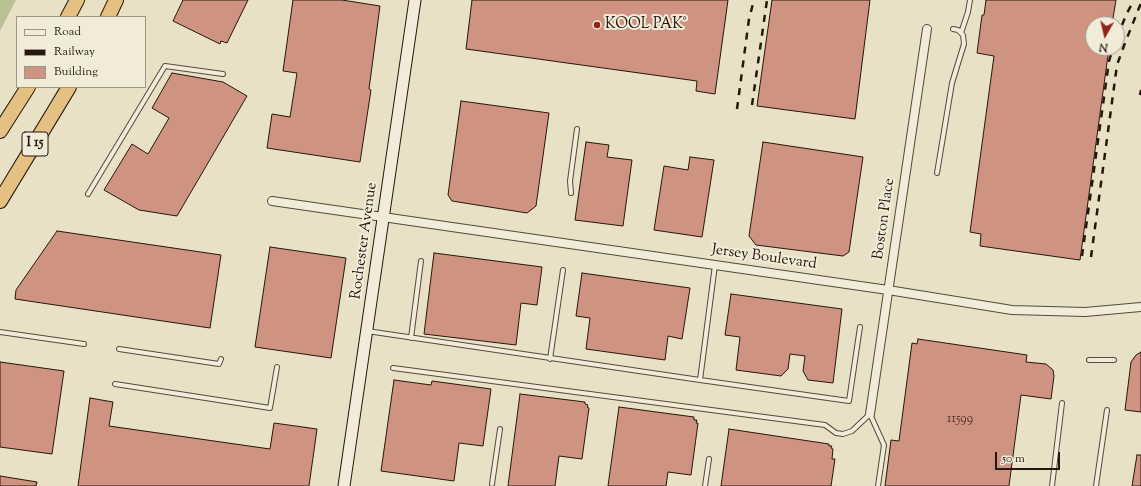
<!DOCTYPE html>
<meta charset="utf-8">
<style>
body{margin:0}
#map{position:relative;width:1141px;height:486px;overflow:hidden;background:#e9e1c5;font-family:"Sorts Mill Goudy",serif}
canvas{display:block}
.legend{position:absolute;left:16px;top:16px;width:130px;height:72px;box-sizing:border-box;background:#f1ecd9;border:1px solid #a09687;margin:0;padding:5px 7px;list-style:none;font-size:12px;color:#26160c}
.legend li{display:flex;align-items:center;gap:8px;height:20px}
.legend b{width:20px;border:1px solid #a09687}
.north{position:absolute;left:1085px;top:16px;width:40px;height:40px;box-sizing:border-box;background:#f1ecd9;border:1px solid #a09687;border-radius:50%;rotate:188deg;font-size:11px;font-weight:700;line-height:16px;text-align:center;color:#26160c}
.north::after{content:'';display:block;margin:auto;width:14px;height:18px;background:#8f2418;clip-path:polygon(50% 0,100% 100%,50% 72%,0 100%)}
.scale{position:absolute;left:995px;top:452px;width:65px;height:18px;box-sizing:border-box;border:2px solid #26160c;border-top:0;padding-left:5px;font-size:12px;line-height:14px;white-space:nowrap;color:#26160c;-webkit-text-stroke:3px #f1ecd9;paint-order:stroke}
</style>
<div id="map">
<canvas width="1141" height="486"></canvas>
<ul class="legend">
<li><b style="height:5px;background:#f1ecd9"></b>Road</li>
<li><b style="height:5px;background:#26160c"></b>Railway</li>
<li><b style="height:11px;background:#cf9382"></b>Building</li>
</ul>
<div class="north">N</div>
<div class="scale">50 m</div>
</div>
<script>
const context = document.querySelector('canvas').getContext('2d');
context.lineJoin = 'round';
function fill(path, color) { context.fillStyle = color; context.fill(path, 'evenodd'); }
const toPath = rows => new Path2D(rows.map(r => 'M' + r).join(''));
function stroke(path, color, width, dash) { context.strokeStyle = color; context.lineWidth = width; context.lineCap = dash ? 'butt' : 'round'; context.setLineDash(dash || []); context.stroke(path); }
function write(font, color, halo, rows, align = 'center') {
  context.font = font + ' "Sorts Mill Goudy",serif'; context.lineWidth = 4; context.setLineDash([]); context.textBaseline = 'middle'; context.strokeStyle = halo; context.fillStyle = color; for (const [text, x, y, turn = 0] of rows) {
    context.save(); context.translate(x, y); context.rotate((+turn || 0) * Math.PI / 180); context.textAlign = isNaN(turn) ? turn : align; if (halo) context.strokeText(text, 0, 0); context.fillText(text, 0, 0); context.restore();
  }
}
fill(toPath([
 [0,0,16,0,0,31]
]), '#b8c293');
const building = toPath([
 [183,0,248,0,227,43,221,41,220,44,173,21,183,0],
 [293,0,342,0,380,6,369,89,371,90,360,162,267,148,272,114,290,117,297,73,283,71,293,0],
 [472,0,728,0,715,94,696,91,697,81,466,49,472,0],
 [772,0,870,0,855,119,757,106,772,0],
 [986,0,1116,0,1112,24,1093,24,1093,48,1109,48,1080,260,980,246,981,234,970,232,994,56,977,53,982,15,984,15,986,0],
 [172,73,223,82,247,96,177,216,139,210,104,190,132,144,148,154,169,118,152,108,172,73],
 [461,101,549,113,536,206,527,213,452,201,448,195,461,101],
 [586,142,609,145,607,157,632,160,623,226,575,220,586,142],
 [763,142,863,157,849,252,843,256,756,245,749,236,763,142],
 [690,157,714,160,702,237,654,230,664,166,688,170,690,157],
 [57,231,221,255,210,328,15,299,16,290,57,231],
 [270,247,346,258,331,358,255,347,270,247],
 [434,253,542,267,537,305,521,303,516,345,424,334,434,253],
 [582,273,690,288,682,339,668,336,665,360,586,349,590,318,576,316,582,273],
 [731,294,842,309,833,383,808,380,803,371,805,356,790,354,788,369,781,376,736,370,740,337,725,335,731,294],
 [918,339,1027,355,1026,362,1046,364,1053,370,1054,376,1051,399,1021,395,1009,486,885,486,891,440,899,441,912,343,917,344,918,339],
 [1141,352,1141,412,1125,410,1131,362,1136,355,1141,352],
 [0,362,64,371,52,454,0,447,0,362],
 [394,380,431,385,432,381,491,389,483,446,459,443,454,481,381,471,394,380],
 [520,394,585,402,585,404,588,405,587,407,589,408,582,459,559,456,555,486,508,486,520,394],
 [90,398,113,402,109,426,270,449,274,423,317,429,309,486,78,486,90,398],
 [619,407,694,417,694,420,697,420,696,423,698,423,691,475,668,472,666,486,608,486,619,407],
 [729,429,829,444,829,446,832,446,831,448,833,449,832,459,835,459,831,486,721,486,729,429],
 [1137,455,1141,455,1141,486,1132,486,1137,455],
 [0,476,37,482,36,486,0,486,0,476]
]);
fill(building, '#cf9382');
stroke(building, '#26160c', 1);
const lane = toPath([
 [961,33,968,12,970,0],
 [937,173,952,83,964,44,963,35,958,30,953,29],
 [571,193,570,181,577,129],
 [88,194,165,66,223,74],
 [367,331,700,380,849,401,860,327],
 [0,332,84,344],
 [411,338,421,261],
 [119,349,219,364,221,359],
 [550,359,563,270],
 [1089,360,1114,360],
 [393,368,825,425,836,433,843,434,852,431,870,414,884,445,878,486],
 [700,380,715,265],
 [115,384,270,408,277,367],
 [492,484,500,429],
 [705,486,709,459],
 [1052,486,1062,403],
 [1096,486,1107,410]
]);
const street = toPath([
 [272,201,888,290,1012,310,1085,312,1141,307],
 [870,414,927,29]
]);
const secondary = toPath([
 [344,486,415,0]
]);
const highway = toPath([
 [68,17,77,0],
 [108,17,116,0],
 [0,131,28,87],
 [0,201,69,87]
]);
stroke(lane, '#57493a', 6);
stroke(street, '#57493a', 10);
stroke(secondary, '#26160c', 13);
stroke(highway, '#26160c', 16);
stroke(lane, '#f1ecd9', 4);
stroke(street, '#f1ecd9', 8);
stroke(secondary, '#f1ecd9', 11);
stroke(highway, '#e4c082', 14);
stroke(toPath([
 [1117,38,1126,15,1134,0],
 [1140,95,1141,90],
 [752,105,767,0],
 [737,109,749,19,754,0],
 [1082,256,1109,61,1113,48],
 [1091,257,1117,65,1125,43,1141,3]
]), '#26160c', 2.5, [7, 7]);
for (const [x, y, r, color] of [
 [597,25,4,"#8f2418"]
]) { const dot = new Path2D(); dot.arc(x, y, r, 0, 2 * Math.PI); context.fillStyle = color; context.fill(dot); stroke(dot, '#f1ecd9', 1.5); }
write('13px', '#50352a', null, [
 ["11599",960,420]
]);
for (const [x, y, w] of [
 [35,144,26]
]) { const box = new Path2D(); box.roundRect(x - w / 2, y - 12, w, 24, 3); context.fillStyle = '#f1ecd9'; context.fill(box); stroke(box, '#26160c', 1); }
write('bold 14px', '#26160c', null, [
 ["I 15",35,144]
]);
write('15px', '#26160c', '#f1ecd9', [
 ["KOOL PAK°",605,25]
], 'left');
write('15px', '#26160c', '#f1ecd9', [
 ["Boston Place",885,219,-82],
 ["Rochester Avenue",365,241,-82],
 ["Jersey Boulevard",764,258,8]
]);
</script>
